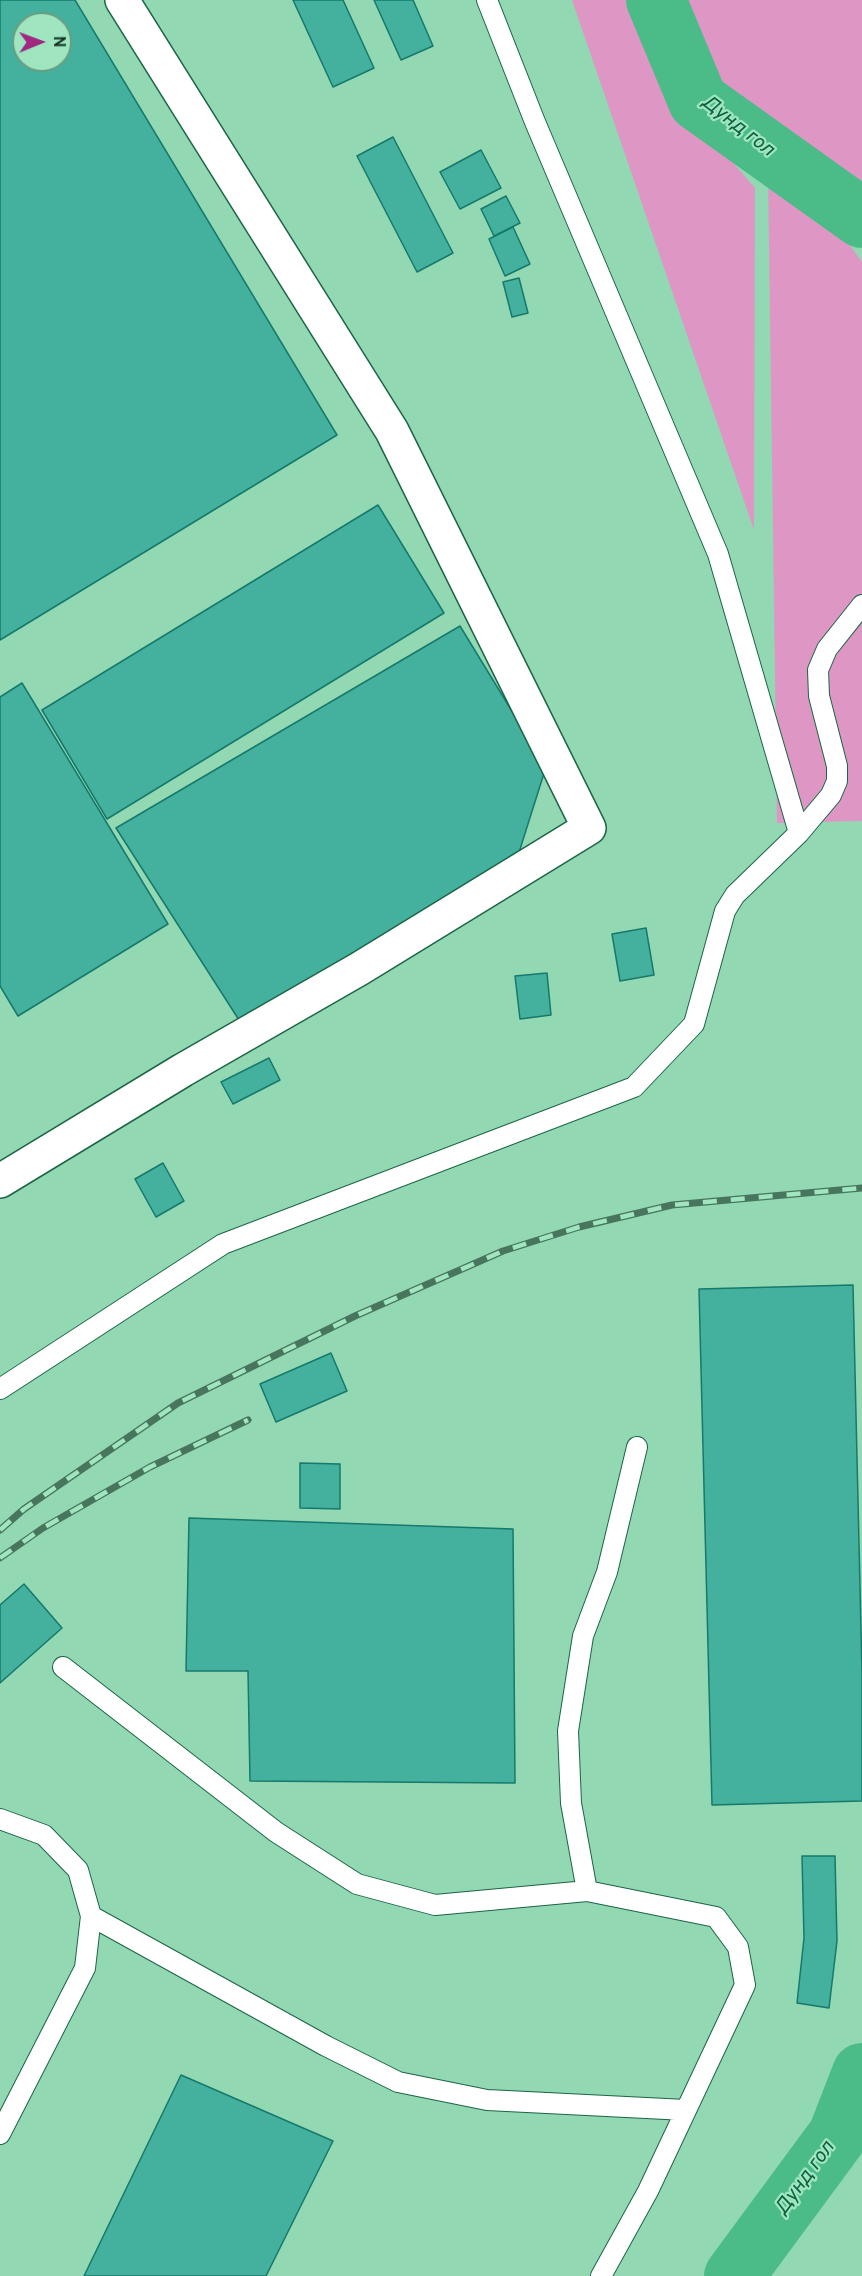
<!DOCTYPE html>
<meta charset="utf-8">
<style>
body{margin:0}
#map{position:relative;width:862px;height:2276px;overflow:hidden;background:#92d8b3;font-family:Overpass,sans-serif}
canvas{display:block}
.north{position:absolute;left:12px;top:12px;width:60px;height:60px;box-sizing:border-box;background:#9fe5c0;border:2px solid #679d81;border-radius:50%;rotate:89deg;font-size:16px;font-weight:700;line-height:24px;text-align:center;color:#143122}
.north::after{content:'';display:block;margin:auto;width:21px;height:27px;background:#a02881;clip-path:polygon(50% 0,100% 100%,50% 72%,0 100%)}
</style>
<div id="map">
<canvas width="862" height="2276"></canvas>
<div class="north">N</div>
</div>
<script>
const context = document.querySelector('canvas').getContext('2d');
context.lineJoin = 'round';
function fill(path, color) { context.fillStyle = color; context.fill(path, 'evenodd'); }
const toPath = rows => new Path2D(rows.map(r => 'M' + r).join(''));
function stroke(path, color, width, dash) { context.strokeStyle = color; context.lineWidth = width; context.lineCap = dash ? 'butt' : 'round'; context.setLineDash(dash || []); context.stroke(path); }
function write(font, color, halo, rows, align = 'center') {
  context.font = font + ' Overpass,sans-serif'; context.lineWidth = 4.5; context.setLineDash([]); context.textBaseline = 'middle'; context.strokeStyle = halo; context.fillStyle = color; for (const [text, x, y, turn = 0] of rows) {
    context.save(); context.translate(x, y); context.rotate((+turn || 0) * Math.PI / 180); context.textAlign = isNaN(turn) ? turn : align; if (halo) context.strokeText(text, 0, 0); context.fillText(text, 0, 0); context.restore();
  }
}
fill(toPath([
 [572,0,647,0,697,121,755,188,754,530],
 [681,0,862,0,862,185,719,86],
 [768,171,844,237,862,262,862,821,777,823]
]), '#de96c5');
stroke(toPath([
 [656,0,698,101,862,218],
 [734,2276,838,2135,862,2073]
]), '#4bbb88', 60);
const building = toPath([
 [0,0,75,0,337,435,0,640,0,0],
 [24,24,60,24,60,60,24,60,24,24],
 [293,0,343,0,374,68,333,87,293,0],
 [374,0,413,0,433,46,401,60,374,0],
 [393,137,453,253,417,272,357,156,393,137],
 [481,150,501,188,460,209,440,172,481,150],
 [506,196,520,223,494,236,481,209,506,196],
 [513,227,530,264,505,276,489,239,513,227],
 [519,278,528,313,512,317,503,282,519,278],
 [378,505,444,613,107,819,42,710,378,505],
 [460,626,546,767,516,862,239,1020,116,828,460,626],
 [22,683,168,924,18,1016,0,986,0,697,22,683],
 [646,928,654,975,620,981,612,934,646,928],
 [547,973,551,1015,520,1019,515,976,547,973],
 [269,1058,280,1080,233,1104,221,1082,269,1058],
 [163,1163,184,1201,156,1217,135,1179,163,1163],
 [853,1285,862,1673,862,1801,712,1805,699,1289,853,1285],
 [331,1353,347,1391,276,1422,260,1384,331,1353],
 [300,1463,340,1464,340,1509,300,1508,300,1463],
 [189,1518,513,1529,515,1783,250,1781,248,1671,186,1671,189,1518],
 [24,1584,62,1628,0,1683,0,1605,24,1584],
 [802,1856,835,1856,837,1941,829,2008,797,2003,804,1938,802,1856],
 [181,2075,333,2141,266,2276,84,2276,181,2075]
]);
fill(building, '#44b09e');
stroke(building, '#16796b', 1.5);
const service = toPath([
 [487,0,535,122,718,554,799,833],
 [0,1389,223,1244,634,1087,694,1024,725,911,735,895,799,833,831,795,837,781,837,766,819,696,818,670,827,649,862,605],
 [63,1667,276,1832,357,1884,435,1905,587,1891,716,1917,738,1947,745,1985,648,2191,601,2276],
 [0,1819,44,1835,78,1870,91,1916,85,1968,0,2134],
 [587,1891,571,1803,568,1731,583,1636,607,1572,637,1447],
 [91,1916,326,2046,398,2082,487,2100,686,2110]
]);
const minor = toPath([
 [0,1181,183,1070,359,969,589,828,392,431,122,0]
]);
stroke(service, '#1c6545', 22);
stroke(minor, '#1c6545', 36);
stroke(service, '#fff', 20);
stroke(minor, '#fff', 33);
const rail = toPath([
 [0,1530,24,1509,178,1403,355,1316,503,1251,579,1227,672,1205,862,1188],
 [0,1558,43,1528,150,1467,248,1420]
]);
stroke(rail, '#48755d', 7);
stroke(rail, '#9fe5c0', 4.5, [14]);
write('italic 20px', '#0c6241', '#9fe5c0', [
 ["Дунд гол",737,127,38],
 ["Дунд гол",806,2179,-54]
]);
</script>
